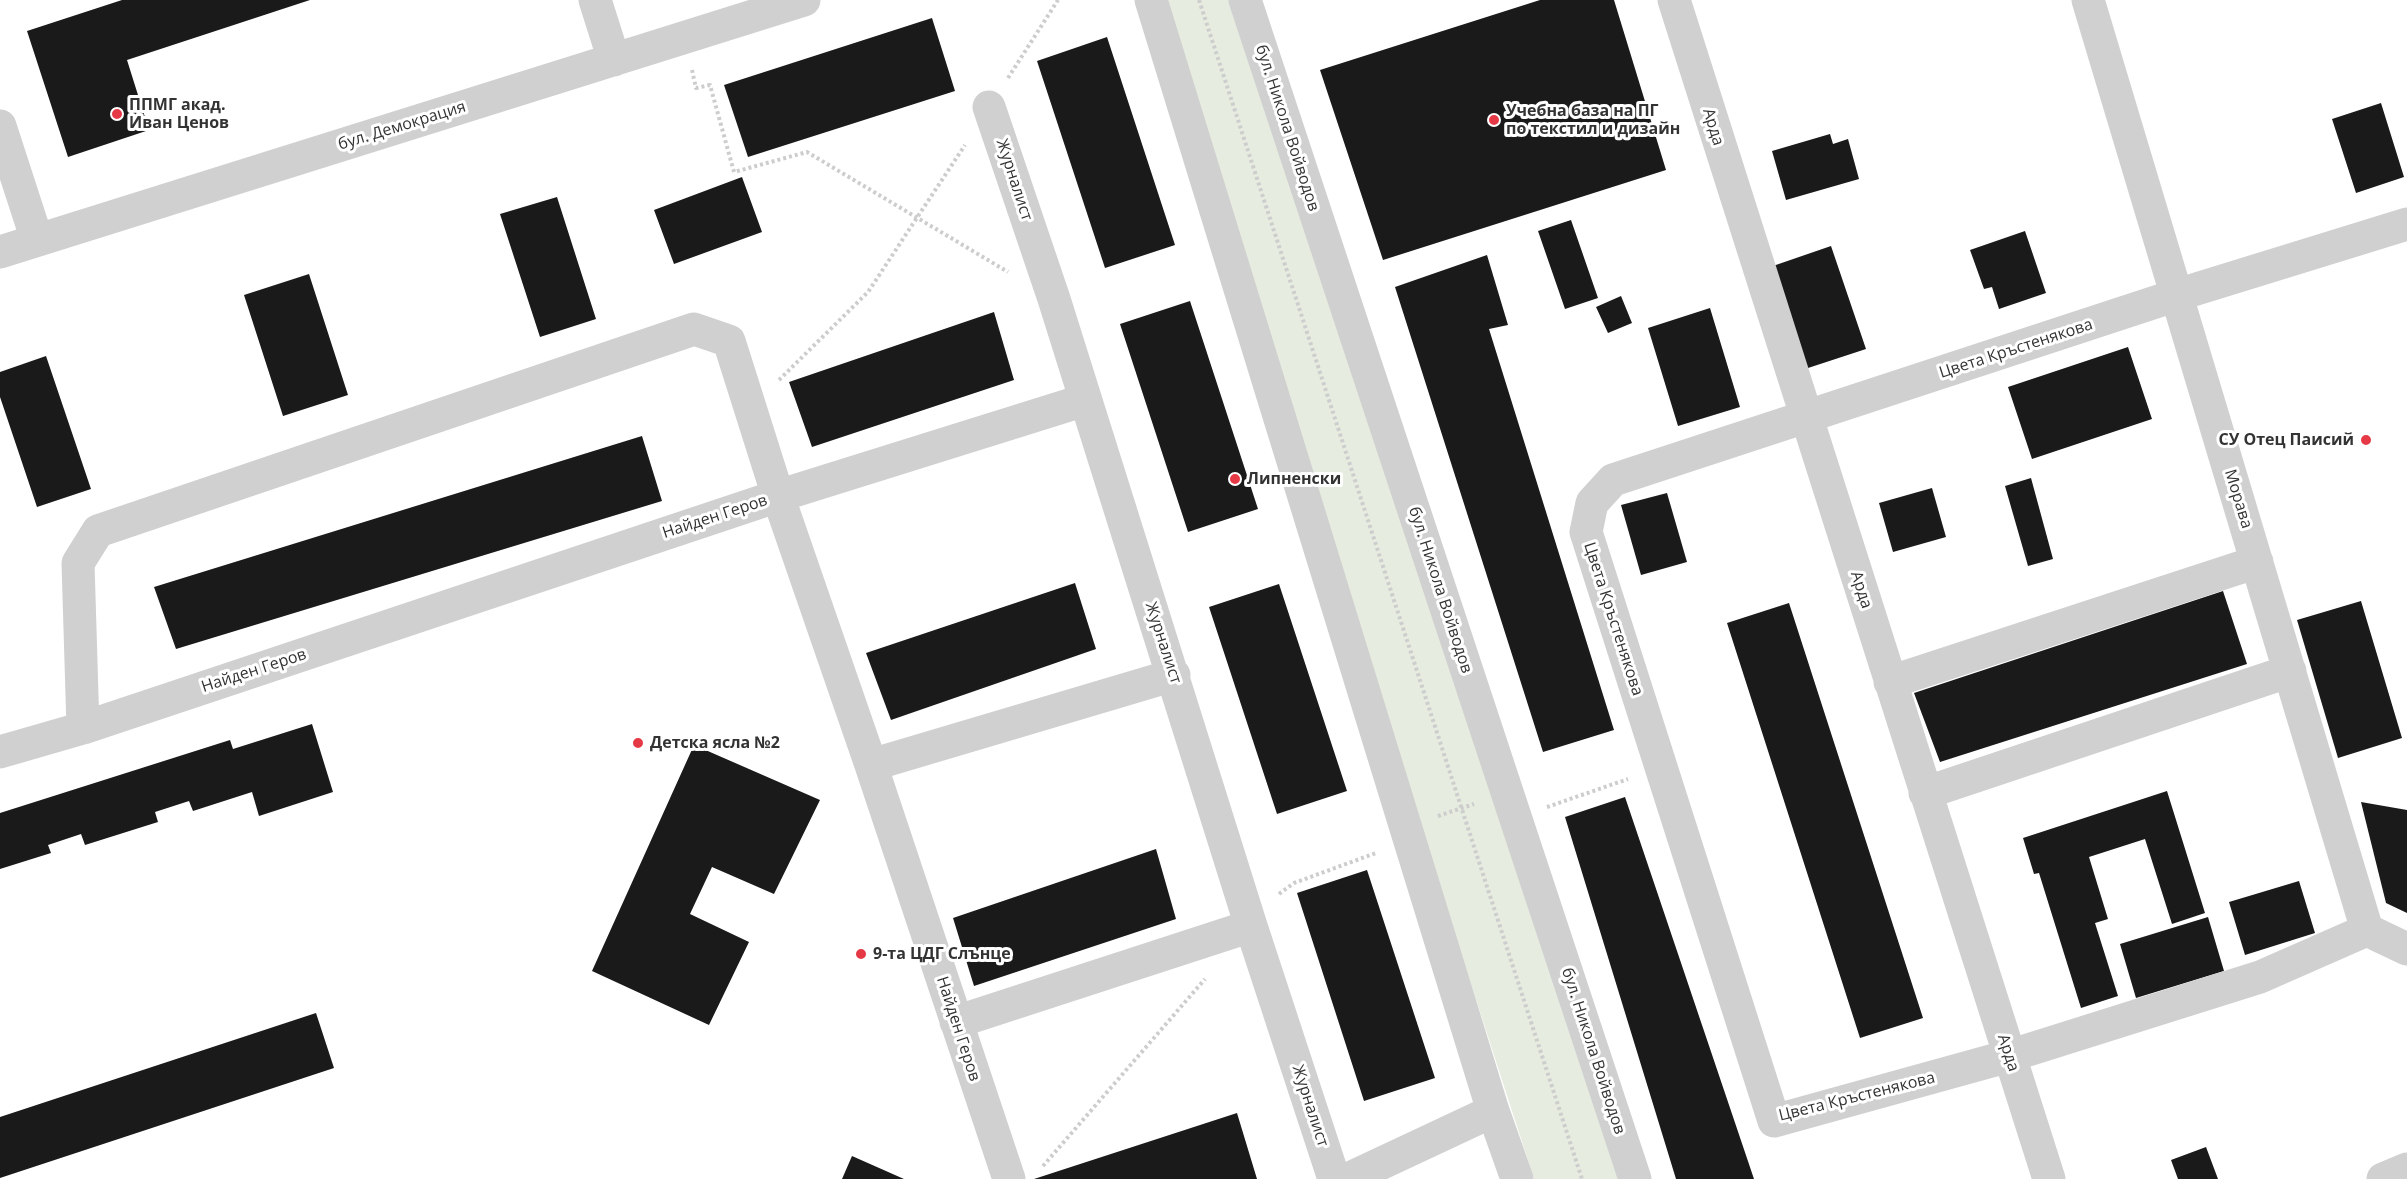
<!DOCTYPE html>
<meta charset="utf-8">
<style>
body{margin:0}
canvas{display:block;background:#fff}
</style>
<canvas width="2407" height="1179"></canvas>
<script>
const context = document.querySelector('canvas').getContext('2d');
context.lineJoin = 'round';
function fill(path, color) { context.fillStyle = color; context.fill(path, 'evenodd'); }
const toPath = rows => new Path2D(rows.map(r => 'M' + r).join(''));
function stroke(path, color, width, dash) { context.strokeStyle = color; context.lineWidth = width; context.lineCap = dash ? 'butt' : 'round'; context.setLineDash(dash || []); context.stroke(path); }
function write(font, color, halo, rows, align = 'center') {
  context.font = font + ' "Open Sans",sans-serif'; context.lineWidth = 6; context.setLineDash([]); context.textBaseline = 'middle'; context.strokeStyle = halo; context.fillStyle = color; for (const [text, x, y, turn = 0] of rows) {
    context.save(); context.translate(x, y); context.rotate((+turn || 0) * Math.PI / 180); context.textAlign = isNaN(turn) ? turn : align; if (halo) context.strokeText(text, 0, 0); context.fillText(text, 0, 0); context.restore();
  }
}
fill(toPath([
 [1153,0,1245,0,1636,1179,1534,1179]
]), '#e6ecdf');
fill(toPath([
 [122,0,310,0,127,60,149,130,68,157,27,31],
 [1540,0,1614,0,1666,170,1383,260,1320,70],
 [932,18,955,91,748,157,724,85],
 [1107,37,1175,245,1105,268,1037,61],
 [2381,103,2404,177,2356,193,2332,119],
 [1830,134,1833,144,1848,139,1859,179,1786,200,1772,151],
 [742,177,762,232,674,264,654,210],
 [557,197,596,319,540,337,500,214],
 [1571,220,1598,298,1565,309,1538,231],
 [2025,231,2046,293,1999,309,1992,287,1984,289,1970,250],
 [1831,246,1866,349,1805,369,1770,267],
 [1487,255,1508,325,1489,329,1614,730,1543,752,1395,287],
 [309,274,348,395,283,416,244,295],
 [1621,296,1632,323,1608,333,1596,307],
 [1190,301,1258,509,1188,532,1120,324],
 [1710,308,1740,407,1678,426,1648,328],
 [994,312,1014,380,812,447,789,382],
 [2128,347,2152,419,2032,459,2008,387],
 [46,356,91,489,37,507,0,397,0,372],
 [642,436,662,501,176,649,154,587],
 [2031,478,2053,559,2028,566,2005,486],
 [1932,488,1946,537,1893,552,1879,503],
 [1667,493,1687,562,1641,575,1621,505],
 [1075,583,1096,649,891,720,866,653],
 [1279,584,1347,791,1277,814,1209,607],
 [2223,591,2247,664,1940,762,1914,693],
 [2361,601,2402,738,2338,758,2297,620],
 [1789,603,1923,1018,1860,1038,1727,623],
 [312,724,333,792,259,816,252,792,193,811,189,801,155,812,158,822,85,845,81,834,48,845,51,853,0,869,0,813,230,740,233,749],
 [694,745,820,800,774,894,712,867,690,914,749,942,709,1025,592,971],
 [2167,791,2205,913,2172,924,2145,839,2089,857,2108,919,2095,923,2118,996,2081,1008,2039,873,2034,874,2023,838],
 [1625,797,1754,1179,1676,1179,1565,817],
 [2361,802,2407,810,2407,913,2386,903],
 [1156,849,1176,919,974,986,953,918],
 [1367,870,1435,1078,1364,1101,1297,893],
 [2299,881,2315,933,2245,955,2229,902],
 [2208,917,2224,971,2136,998,2120,944],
 [316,1013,334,1068,0,1178,0,1117],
 [1237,1113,1257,1179,1034,1179],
 [2206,1147,2218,1179,2178,1179,2171,1160],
 [852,1156,904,1179,842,1179]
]), '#1a1a1a');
stroke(toPath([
 [1199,0,1582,1179],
 [692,70,696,88,710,85,734,172,807,152,1008,272],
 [1008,78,1058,0],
 [779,380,868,292,965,145],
 [1547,807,1628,779],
 [1438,816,1474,804],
 [1279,894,1294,883,1376,853],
 [1043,1166,1205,979]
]), '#cdcdcd', 4, [3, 3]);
stroke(toPath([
 [595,0,614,60],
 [1151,0,1493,1111,1517,1179],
 [1245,0,1635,1179],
 [1674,0,2049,1179],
 [2088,0,2367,930],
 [989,107,1054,299,1251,926,1334,1179],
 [0,126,37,240],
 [2407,224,2177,295,1613,480,1592,503,1586,532,1774,1121,2009,1056,2260,977,2367,930,2407,949],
 [0,252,804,0],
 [1890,682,2257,562],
 [83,728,78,563,98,531,694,329,729,341,778,496,1085,400],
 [0,752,83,728,778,496,871,765,1009,1179],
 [871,765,1174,675],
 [1925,793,2290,671],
 [956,1022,1251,926],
 [1348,1179,1493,1111],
 [2383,1179,2407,1169]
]), '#d0d0d0', 33);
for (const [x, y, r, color] of [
 [117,114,6,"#e63946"],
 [1494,120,6,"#e63946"],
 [2366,440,6,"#e63946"],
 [1235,479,6,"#e63946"],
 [638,743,6,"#e63946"],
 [861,954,6,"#e63946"]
]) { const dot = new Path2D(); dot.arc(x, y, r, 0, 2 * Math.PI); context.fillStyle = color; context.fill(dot); stroke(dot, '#fff', 2); }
write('bold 16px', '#333', '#fff', [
 ["ППМГ акад.",129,105],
 ["Иван Ценов",129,123],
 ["Учебна база на ПГ",1506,111],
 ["по текстил и дизайн",1506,129],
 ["СУ Отец Паисий",2354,440,"right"],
 ["Липненски",1247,479],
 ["Детска ясла №2",650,743],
 ["9-та ЦДГ Слънце",873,954]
], 'left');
write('16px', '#333', '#fff', [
 ["бул. Демокрация",402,126,-17],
 ["Арда",1713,127,73],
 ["бул. Никола Войводов",1287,128,72],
 ["Журналист",1014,180,72],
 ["Цвета Кръстенякова",2016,349,-18],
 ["Морава",2238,499,73],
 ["Найден Геров",715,517,-18],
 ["бул. Никола Войводов",1440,590,72],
 ["Арда",1861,590,72],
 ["Цвета Кръстенякова",1613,619,72],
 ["Журналист",1163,643,72],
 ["Найден Геров",254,671,-18],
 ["Найден Геров",958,1029,72],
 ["бул. Никола Войводов",1593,1051,72],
 ["Арда",2008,1053,72],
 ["Цвета Кръстенякова",1857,1097,-14],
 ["Журналист",1310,1106,72]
]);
</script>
